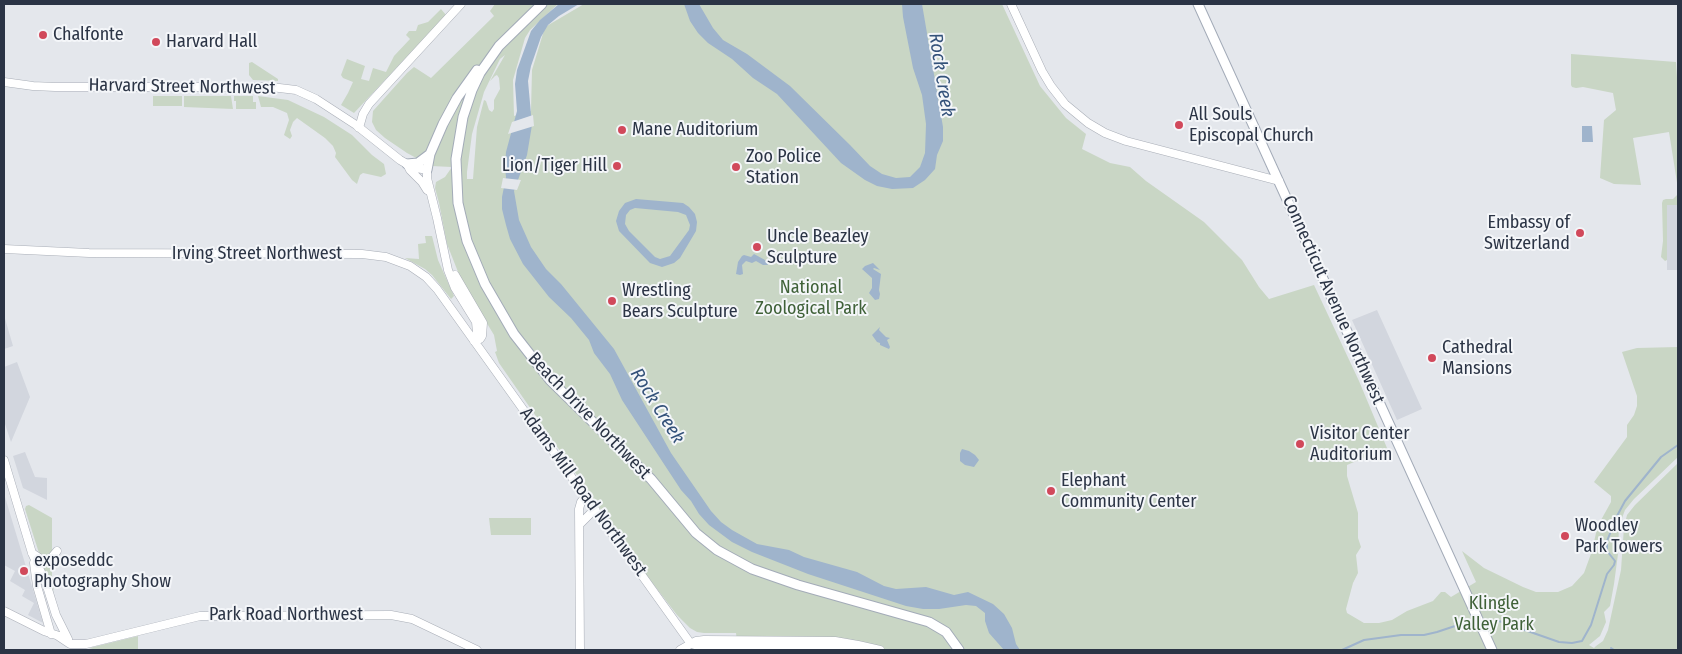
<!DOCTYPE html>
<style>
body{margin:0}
#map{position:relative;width:1682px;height:654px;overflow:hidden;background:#e4e7ec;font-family:"Fira Sans Condensed",sans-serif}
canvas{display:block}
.frame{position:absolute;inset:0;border:5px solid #2b3445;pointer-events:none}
</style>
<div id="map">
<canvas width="1682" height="654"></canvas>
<div class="frame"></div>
</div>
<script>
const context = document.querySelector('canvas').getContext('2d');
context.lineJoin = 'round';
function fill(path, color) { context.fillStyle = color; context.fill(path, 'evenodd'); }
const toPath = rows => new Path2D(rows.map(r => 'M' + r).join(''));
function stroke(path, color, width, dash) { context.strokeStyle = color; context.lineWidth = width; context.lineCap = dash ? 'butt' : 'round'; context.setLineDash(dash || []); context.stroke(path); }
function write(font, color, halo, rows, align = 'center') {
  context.font = font + ' "Fira Sans Condensed",sans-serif'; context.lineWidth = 4; context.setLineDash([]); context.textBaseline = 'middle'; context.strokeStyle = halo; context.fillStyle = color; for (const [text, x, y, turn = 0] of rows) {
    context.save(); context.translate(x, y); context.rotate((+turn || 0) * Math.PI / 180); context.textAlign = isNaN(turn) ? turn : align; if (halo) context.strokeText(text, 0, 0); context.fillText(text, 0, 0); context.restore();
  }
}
fill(toPath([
 [1667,205,1678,205,1678,270,1667,270],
 [1377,310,1422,409,1397,420,1352,320],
 [4,315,13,346,4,349],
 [17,362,30,397,11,442,4,421,4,367],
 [25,452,35,477,47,478,47,500,23,488,13,456],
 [4,496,5,497,43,623,28,615,34,603,22,596,25,590,10,581,15,571,4,565]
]), '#d2d6de');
fill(toPath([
 [495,4,558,4,530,30,525,38,513,80,514,116,531,111,532,70,545,27,584,4,1002,4,1040,86,1066,118,1086,134,1082,149,1110,163,1130,167,1146,181,1204,222,1242,260,1259,287,1269,299,1314,285,1359,381,1387,448,1347,465,1347,476,1358,513,1358,538,1361,547,1356,555,1358,573,1353,583,1346,609,1347,613,1364,623,1379,623,1392,620,1407,611,1433,601,1441,592,1445,592,1451,597,1476,582,1462,551,1484,568,1523,587,1536,592,1558,592,1572,586,1584,573,1592,551,1596,533,1601,520,1611,502,1611,496,1594,482,1627,437,1627,425,1634,415,1637,406,1637,396,1622,352,1637,348,1678,347,1678,457,1634,499,1625,510,1619,526,1618,554,1614,584,1610,606,1604,612,1606,622,1600,636,1589,645,1594,648,1596,646,1603,641,1608,630,1621,570,1624,527,1627,515,1635,505,1678,463,1678,650,738,650,736,633,704,633,697,632,690,628,677,615,647,576,499,363,495,352,497,351,494,335,462,282,447,244,439,203,435,188,436,182,445,177,452,167,431,166,407,153,385,138,376,130,372,122,373,111,407,73,414,67,431,78,494,16,490,11],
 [505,55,490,81,495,76,497,75,499,78,500,89,494,100,494,109,492,112,489,110,486,101,484,100,477,127,473,179,467,179,467,172,472,134,484,92,500,59],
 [441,9,446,15,354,113,341,105,348,93,353,82,343,78,341,75,347,59,365,66,361,79,369,81,373,68,386,72,394,56,410,39,406,35,409,31,416,31,418,25,428,22],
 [1571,54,1676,62,1678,92,1678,189,1669,132,1633,138,1641,185,1614,184,1600,178,1604,120,1616,110,1613,93,1583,87,1576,88,1572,87,1571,85],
 [252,62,278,79,278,81,253,80,249,75,249,63],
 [153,96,182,96,182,106,153,106],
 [184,96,231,96,233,109,184,107],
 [234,96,253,96,253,102,256,102,256,109,236,109,236,101,234,101],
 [258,96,288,100,324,117,352,135,372,155,384,164,386,174,381,177,363,173,360,175,357,184,352,180,335,157,336,153,333,146,325,138,297,118,293,122,290,130,292,136,290,139,284,135,289,120,287,113,273,107,261,107],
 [1678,194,1678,205,1667,205,1667,260,1665,261,1661,257,1663,241,1662,203,1663,200,1666,199,1673,199],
 [425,236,432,236,438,260,454,296,451,299,432,275,425,269,405,258,419,259,418,244,426,243],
 [29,505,52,518,52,579,54,584,53,594,52,594,25,509,26,506],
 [489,518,531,518,531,535,491,535],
 [138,636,138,650,96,650,89,648]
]), '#c9d6c5');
fill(toPath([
 [559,4,579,4,559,16,548,25,541,37,531,66,528,81,532,125,527,155,514,191,519,220,531,247,546,269,561,284,614,349,671,453,711,511,721,522,732,530,757,544,789,550,804,557,857,572,884,586,896,589,926,587,954,595,968,592,993,604,1004,614,1012,628,1016,644,1020,650,1004,650,989,633,985,621,985,613,976,606,966,605,939,609,923,609,906,606,808,574,752,552,732,542,709,525,699,514,691,501,681,490,622,400,610,374,594,353,589,340,571,318,549,297,523,264,510,239,506,225,502,209,502,197,506,177,505,167,506,152,517,111,515,84,517,70,531,31,540,20],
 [684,4,699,4,713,28,723,40,747,54,790,86,850,145,870,166,882,174,896,178,910,177,920,167,925,153,926,124,922,95,913,68,903,17,902,4,922,4,943,127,943,141,937,155,935,169,925,180,913,188,892,189,877,186,865,180,841,163,777,94,753,78,732,59,708,43,698,33,690,21],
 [1582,126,1592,126,1593,142,1582,142],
 [636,199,683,203,689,207,695,214,697,222,696,231,680,258,674,263,662,267,650,263,619,231,616,221,619,211,625,203],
 [635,208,678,212,686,215,690,225,689,230,670,256,660,259,655,257,629,231,625,224,626,215,630,210],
 [754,254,765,260,768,265,763,265,756,261,752,263,746,261,742,265,743,274,740,275,736,274,738,262,742,256,744,255,751,257],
 [873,263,880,270,874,268,873,269,881,274,879,290,880,294,879,299,875,300,869,293,872,288,872,278,862,269,865,266],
 [880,327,879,330,886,337,890,338,887,340,890,347,889,349,880,345,880,343,877,342,872,335],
 [962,449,969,451,975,455,979,460,974,467,965,465,960,461,960,453]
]), '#9fb4cc');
fill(toPath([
 [533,115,534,126,508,134,512,122],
 [503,178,521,180,517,190,501,188]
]), '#e4e7ec');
stroke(toPath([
 [1483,621,1499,621,1559,642,1572,643,1582,641,1591,625,1607,574,1614,565,1615,561,1607,551,1607,541,1617,516,1625,501,1661,457,1678,445],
 [1611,648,1614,650],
 [1342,650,1364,640,1401,635,1424,635,1437,632,1461,624,1475,622]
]), '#9fb4cc', 2);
const secondary = toPath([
 [1011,4,1042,71,1051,86,1065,104,1088,123,1105,133,1126,141,1279,181],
 [4,82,33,86,55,87,271,87,296,90,316,99,356,125,400,160,412,167,427,170,427,178,437,218,448,270,455,288,476,322,477,333,474,341],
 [359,128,363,114,369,104,461,4],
 [408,166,410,170,422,182,427,190],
 [4,249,89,253,362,254,386,257,410,266,426,277,437,289,691,644],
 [455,275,483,323,482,336,480,339,474,341],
 [4,460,32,553,46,583,56,615,68,639],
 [580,524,595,509],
 [32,553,41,559,47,560,52,557,57,551],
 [34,563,37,586,51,634],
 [4,611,44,631,62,637],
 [58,636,70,644,86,644,200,616,391,615,412,619,477,650],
 [691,644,698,646,829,646,859,650],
 [580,650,579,509,581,502,586,496],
 [680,650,696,641,704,640,835,641,858,645,880,650]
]);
const primary = toPath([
 [542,4,499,46,480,73,472,90,463,117,456,159,458,203,467,241,485,284,514,334,550,380,651,479,696,533,717,550,752,569,798,585,929,622,946,632,959,650],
 [1198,4,1492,650],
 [407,164,418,163,430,154],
 [427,170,430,154,443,124,457,98,477,70]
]);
stroke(secondary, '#a9aeb7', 9);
stroke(primary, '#a3abb8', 11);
stroke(secondary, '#fff', 8);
stroke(primary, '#fff', 9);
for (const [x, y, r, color] of [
 [43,35,5,"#d1495b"],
 [156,42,5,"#d1495b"],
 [1179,125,5,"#d1495b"],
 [622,130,5,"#d1495b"],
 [617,166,5,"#d1495b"],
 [736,167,5,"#d1495b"],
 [1580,233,5,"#d1495b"],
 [757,247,5,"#d1495b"],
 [612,301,5,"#d1495b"],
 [1432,358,5,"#d1495b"],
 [1300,444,5,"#d1495b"],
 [1051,491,5,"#d1495b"],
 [1565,536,5,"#d1495b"],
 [24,571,5,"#d1495b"]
]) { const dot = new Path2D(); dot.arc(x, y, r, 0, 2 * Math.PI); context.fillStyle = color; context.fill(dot); stroke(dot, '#f4f6f9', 2); }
write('18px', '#2b3445', '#f4f6f9', [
 ["Chalfonte",53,35],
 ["Harvard Hall",166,42],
 ["All Souls",1189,115],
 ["Episcopal Church",1189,136],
 ["Mane Auditorium",632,130],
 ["Zoo Police",746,157],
 ["Station",746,178],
 ["Lion/Tiger Hill",607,166,"right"],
 ["Embassy of",1570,223,"right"],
 ["Switzerland",1570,244,"right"],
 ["Uncle Beazley",767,237],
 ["Sculpture",767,258],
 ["Wrestling",622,291],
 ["Bears Sculpture",622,312],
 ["Cathedral",1442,348],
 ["Mansions",1442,369],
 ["Visitor Center",1310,434],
 ["Auditorium",1310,455],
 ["Elephant",1061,481],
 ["Community Center",1061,502],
 ["Woodley",1575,526],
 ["Park Towers",1575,547],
 ["exposeddc",34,561],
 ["Photography Show",34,582]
], 'left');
write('18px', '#2b3445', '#f4f6f9', [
 ["Harvard Street Northwest",182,87,1],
 ["Irving Street Northwest",257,254],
 ["Connecticut Avenue Northwest",1333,300,66],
 ["Beach Drive Northwest",589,416,46],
 ["Adams Mill Road Northwest",583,492,54],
 ["Park Road Northwest",286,615]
]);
write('18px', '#3f6138', '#f4f6f9', [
 ["National",811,288],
 ["Zoological Park",811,309],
 ["Klingle",1494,604],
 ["Valley Park",1494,625]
]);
write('italic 19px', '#34527a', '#f4f6f9', [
 ["Rock Creek",941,75,81],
 ["Rock Creek",657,406,58]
]);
</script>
